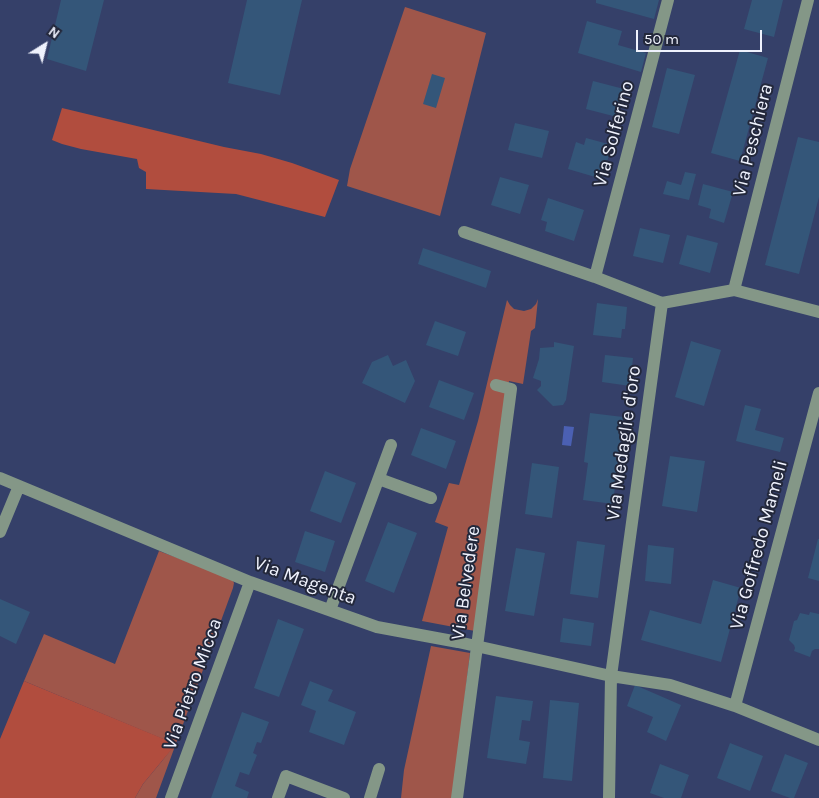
<!DOCTYPE html>
<style>
body{margin:0}
#map{position:relative;width:819px;height:798px;overflow:hidden;background:#354069;font-family:Karla,sans-serif}
canvas{display:block}
.north{position:absolute;left:20px;top:20px;width:50px;height:50px;-webkit-text-stroke:4px #23283b;paint-order:stroke;rotate:36deg;font-size:14px;font-weight:700;line-height:20px;text-align:center;color:#eff2fd}
.north::after{content:'';display:block;margin:auto;width:18px;height:22px;background:#eff2fd;clip-path:polygon(50% 0,100% 100%,50% 72%,0 100%)}
.scale{position:absolute;left:636px;top:30px;width:126px;height:22px;box-sizing:border-box;border:2px solid #eff2fd;border-top:0;padding-left:6px;font-size:15px;line-height:18px;white-space:nowrap;color:#eff2fd;-webkit-text-stroke:4px #23283b;paint-order:stroke}
</style>
<div id="map">
<canvas width="819" height="798"></canvas>
<div class="north">N</div>
<div class="scale">50 m</div>
</div>
<script>
const context = document.querySelector('canvas').getContext('2d');
context.lineJoin = 'round';
function fill(path, color) { context.fillStyle = color; context.fill(path, 'evenodd'); }
const toPath = rows => new Path2D(rows.map(r => 'M' + r).join(''));
function stroke(path, color, width, dash) { context.strokeStyle = color; context.lineWidth = width; context.lineCap = dash ? 'butt' : 'round'; context.setLineDash(dash || []); context.stroke(path); }
function write(font, color, halo, rows, align = 'center') {
  context.font = font + ' Karla,sans-serif'; context.lineWidth = 4; context.setLineDash([]); context.textBaseline = 'middle'; context.strokeStyle = halo; context.fillStyle = color; for (const [text, x, y, turn = 0] of rows) {
    context.save(); context.translate(x, y); context.rotate((+turn || 0) * Math.PI / 180); context.textAlign = isNaN(turn) ? turn : align; if (halo) context.strokeText(text, 0, 0); context.fillText(text, 0, 0); context.restore();
  }
}
fill(toPath([
 [405,7,486,33,440,216,347,186,350,169],
 [538,299,535,328,531,331,523,384,509,381,475,631,422,621,448,527,435,522,449,483,459,485,478,421,507,300,510,305,514,309,524,311,531,309,536,304],
 [159,551,229,577,232,579,234,583,233,588,156,798,135,798,143,784,162,761,175,744,24,681,44,634,115,664],
 [431,646,470,653,453,798,401,798,404,770]
]), '#9f564a');
fill(toPath([
 [62,108,224,147,261,154,292,163,339,180,325,217,236,194,146,189,146,172,139,168,137,159,81,149,62,144,52,140],
 [24,681,176,744,143,784,135,798,0,798,0,739]
]), '#b14d3e');
fill(toPath([
 [564,426,574,427,571,446,562,445]
]), '#4b60b3');
fill(toPath([
 [61,0,104,0,86,71,47,59],
 [247,0,302,0,280,95,228,83],
 [596,0,659,0,654,19,596,3],
 [752,0,783,0,774,37,744,29],
 [587,21,622,31,618,45,646,53,641,72,578,53],
 [740,50,768,58,740,161,711,153],
 [667,68,695,75,679,134,652,127],
 [432,74,445,78,436,108,423,104],
 [593,81,624,89,617,117,586,109],
 [515,123,549,131,542,158,508,150],
 [798,137,819,142,819,197,799,274,765,265],
 [586,138,612,145,602,179,568,169,576,142,584,145],
 [685,172,696,174,689,200,663,194,667,181,681,185],
 [500,177,529,185,520,214,491,205],
 [703,184,733,192,724,223,709,218,711,209,698,205],
 [548,198,584,210,574,241,545,231,547,222,541,220],
 [640,228,670,235,663,263,633,256],
 [687,235,718,243,710,273,679,264],
 [423,248,491,271,486,288,418,264],
 [597,303,627,307,625,329,622,329,621,338,593,335],
 [435,321,466,332,458,356,426,345],
 [691,341,721,350,704,406,675,397],
 [554,342,574,346,566,400,563,405,553,406,537,390,541,386,541,381,533,378,539,359,540,348,554,347],
 [388,355,393,366,406,360,415,381,405,403,362,383,372,362],
 [605,355,633,358,630,386,602,382],
 [439,380,474,393,464,420,429,407],
 [745,405,761,409,755,430,784,438,780,452,736,441],
 [590,413,623,417,613,504,583,500,588,463,584,462],
 [421,428,456,441,446,469,411,455],
 [670,456,705,461,697,512,662,506],
 [532,463,559,467,552,518,525,514],
 [325,471,356,483,341,523,310,511],
 [388,522,417,533,394,593,365,581],
 [305,531,335,541,325,572,295,562],
 [818,539,819,539,819,581,808,578],
 [577,541,605,545,598,598,570,594],
 [648,545,674,548,671,584,645,581],
 [516,548,545,553,534,616,505,611],
 [713,580,741,588,721,662,641,640,650,610,701,624],
 [0,599,30,612,16,644,0,636],
 [810,612,819,614,819,649,815,649,812,651,810,657,794,651,795,648,794,645,789,640,794,621,797,620,800,613,809,615],
 [563,618,594,623,591,646,560,642],
 [278,619,304,629,279,697,254,688],
 [310,681,333,690,328,701,356,712,344,745,309,732,316,711,301,705],
 [635,685,681,705,666,741,647,732,653,717,627,706],
 [496,696,533,701,530,721,522,720,519,740,530,742,526,764,487,758],
 [550,700,579,703,572,781,543,778],
 [242,712,269,722,261,743,257,742,253,753,257,755,249,775,240,772,235,786,249,792,247,798,211,798],
 [730,743,763,756,750,791,717,778],
 [785,754,808,763,794,798,790,798,771,791],
 [660,764,689,775,681,798,664,798,650,793]
]), '#345679');
stroke(toPath([
 [464,232,595,277,662,303,611,676,609,798],
 [595,277,668,0],
 [734,290,808,0],
 [662,303,734,290,819,312],
 [0,478,250,582,377,627,458,642,611,676,670,685,735,706,819,740],
 [379,479,431,498],
 [0,532,19,486],
 [330,610,391,445],
 [735,706,819,393],
 [171,798,250,582],
 [278,798,286,776,344,798],
 [370,798,379,769],
 [457,798,511,389,496,385]
]), '#849787', 12);
write('19px', '#eff2fd', '#23283b', [
 ["Via Solferino",614,134,-75],
 ["Via Peschiera",753,140,-76],
 ["Via Medaglie d'oro",624,443,-82],
 ["Via Goffredo Mameli",759,545,-75],
 ["Via Magenta",305,581,20],
 ["Via Belvedere",466,583,-82],
 ["Via Pietro Micca",193,684,-70]
]);
</script>
